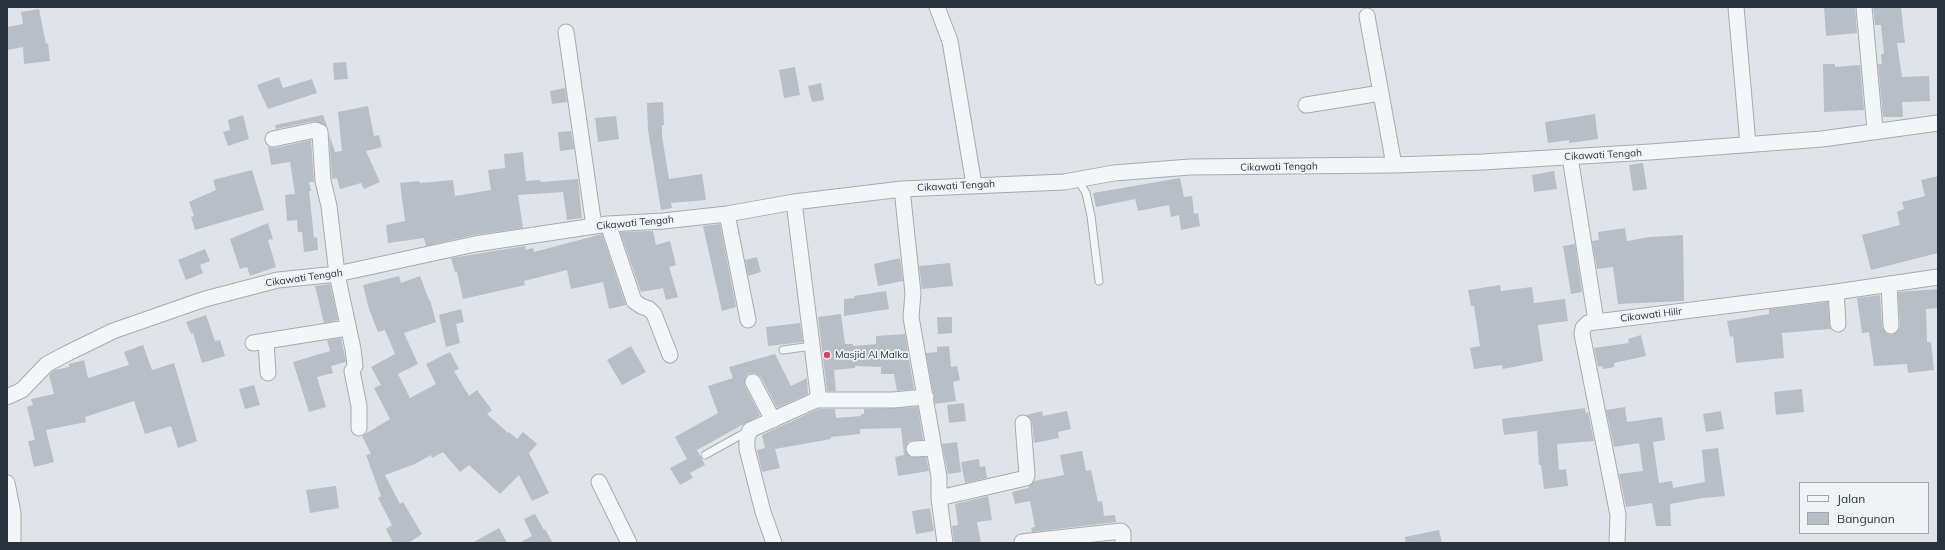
<!DOCTYPE html>
<style>
body{margin:0}
#map{position:relative;width:1945px;height:550px;overflow:hidden;background:#e0e4e9;font-family:Mulish,sans-serif}
canvas{display:block}
.frame{position:absolute;inset:0;border:8px solid #293340;pointer-events:none}
.legend{position:absolute;left:1799px;top:482px;width:130px;height:52px;box-sizing:border-box;background:#f0f3f6;border:1px solid #a0a6ad;margin:0;padding:5px 7px;list-style:none;font-size:12px;color:#293340}
.legend li{display:flex;align-items:center;gap:8px;height:20px}
.legend b{width:20px;border:1px solid #a0a6ad}
</style>
<div id="map">
<canvas width="1945" height="550"></canvas>
<div class="frame"></div>
<ul class="legend">
<li><b style="height:5px;background:#f3f5f7"></b>Jalan</li>
<li><b style="height:11px;background:#b7bec5"></b>Bangunan</li>
</ul>
</div>
<script>
const context = document.querySelector('canvas').getContext('2d');
context.lineJoin = 'round';
function fill(path, color) { context.fillStyle = color; context.fill(path, 'evenodd'); }
const toPath = rows => new Path2D(rows.map(r => 'M' + r).join(''));
function stroke(path, color, width, dash) { context.strokeStyle = color; context.lineWidth = width; context.lineCap = dash ? 'butt' : 'round'; context.setLineDash(dash || []); context.stroke(path); }
function write(font, color, halo, rows, align = 'center') {
  context.font = font + ' Mulish,sans-serif'; context.lineWidth = 3.5; context.setLineDash([]); context.textBaseline = 'middle'; context.strokeStyle = halo; context.fillStyle = color; for (const [text, x, y, turn = 0] of rows) {
    context.save(); context.translate(x, y); context.rotate((+turn || 0) * Math.PI / 180); context.textAlign = isNaN(turn) ? turn : align; if (halo) context.strokeText(text, 0, 0); context.fillText(text, 0, 0); context.restore();
  }
}
fill(toPath([
 [1824,7,1855,7,1857,33,1826,36],
 [1873,7,1901,7,1905,43,1897,43,1902,77,1929,76,1930,101,1902,102,1903,117,1883,117,1878,64,1882,64,1881,54,1884,54,1881,25,1875,25],
 [39,9,46,44,48,43,50,61,24,64,23,47,7,50,7,27,23,24,21,12],
 [346,62,348,79,334,80,333,63],
 [1823,64,1835,64,1835,67,1860,65,1864,110,1824,112],
 [795,67,800,95,784,98,779,70],
 [279,77,283,88,312,79,317,93,268,109,257,85],
 [821,83,824,100,812,102,808,86],
 [565,88,567,102,552,104,550,91],
 [663,102,664,125,662,125,662,136,669,179,702,174,706,200,671,203,672,208,661,210,648,130,647,103],
 [368,106,374,136,379,135,382,147,366,151,380,182,364,189,361,183,340,189,337,178,332,179,329,134,335,152,342,151,338,112],
 [1595,114,1598,139,1569,143,1569,140,1548,143,1545,122],
 [243,115,249,139,228,146,223,132,230,130,228,120],
 [323,115,327,126,314,121,276,129,275,125],
 [616,116,619,139,598,142,595,118],
 [571,131,574,149,560,151,558,132],
 [311,140,314,182,309,182,311,191,309,191,314,238,317,237,318,250,304,252,302,232,298,232,297,220,287,221,285,195,295,194,290,162,271,165,268,147,275,148],
 [523,152,526,181,540,180,541,182,578,179,582,218,567,220,563,192,518,195,523,228,474,235,426,246,424,238,388,243,386,225,405,221,400,183,419,181,420,183,453,180,455,196,491,190,488,170,505,168,504,154],
 [1643,163,1647,189,1633,191,1629,165],
 [252,170,264,210,195,230,191,217,194,216,189,202,216,190,213,180],
 [1554,171,1557,189,1534,192,1532,175],
 [1938,176,1938,253,1871,270,1862,235,1900,225,1897,212,1904,209,1902,202,1925,196,1921,180],
 [1180,178,1184,197,1192,196,1194,214,1198,213,1200,226,1181,230,1179,215,1171,217,1169,205,1138,211,1135,199,1096,207,1093,193],
 [268,223,273,239,268,240,276,267,250,276,247,267,240,269,230,239],
 [720,224,736,307,722,311,703,226],
 [1625,228,1627,241,1650,237,1683,235,1684,301,1618,304,1613,267,1597,269,1592,241,1599,240,1598,232],
 [653,231,656,245,670,241,676,265,669,267,678,297,666,300,663,288,641,292,620,232],
 [602,234,626,305,609,309,603,282,571,289,567,270,524,281,525,285,463,299,457,272,455,272,451,258,525,246,526,250,533,248,534,252],
 [1575,244,1582,292,1571,294,1563,246],
 [205,249,210,261,200,265,203,273,186,280,178,260],
 [757,257,761,272,748,276,745,260],
 [900,258,903,281,878,286,874,264],
 [950,263,953,286,922,289,919,266],
 [399,276,401,283,420,276,429,300,430,300,436,322,404,333,418,364,398,374,410,398,436,384,426,364,450,352,459,369,454,371,469,396,477,390,492,410,487,414,508,433,509,432,517,439,523,432,537,444,529,453,549,493,532,501,519,475,500,494,469,465,460,472,443,452,432,458,431,455,415,464,385,475,400,504,403,502,422,534,408,543,393,543,386,529,392,525,378,498,381,496,366,455,371,454,362,436,390,419,374,388,381,385,371,367,395,354,385,330,378,332,369,309,363,285],
 [330,284,338,320,324,323,315,286],
 [1500,285,1501,291,1532,287,1534,303,1565,299,1568,321,1538,325,1543,361,1503,369,1502,365,1474,369,1470,348,1480,346,1474,306,1471,306,1468,290],
 [1938,289,1938,308,1926,309,1927,342,1931,342,1934,370,1908,373,1907,364,1874,366,1869,332,1862,333,1857,298,1880,295,1882,327,1887,334,1892,335,1899,330,1900,326,1898,292],
 [886,291,889,309,844,316,844,299,855,298,854,296],
 [1828,302,1830,329,1782,333,1784,358,1736,363,1733,336,1730,337,1727,321,1769,314,1769,309],
 [461,309,464,322,456,324,460,343,446,347,439,315],
 [841,314,845,344,853,344,853,346,876,344,876,336,905,334,914,389,897,391,894,374,881,374,881,367,855,366,855,368,834,370,836,391,827,391,818,317],
 [206,315,215,341,220,340,225,356,202,363,193,333,191,334,186,322],
 [937,317,952,317,952,333,938,334],
 [800,323,803,342,768,346,766,327],
 [1641,335,1646,356,1614,363,1614,367,1603,369,1602,366,1598,367,1594,348,1629,343,1628,339],
 [341,338,346,362,331,366,333,373,317,377,326,407,309,412,293,362,330,351,327,340],
 [143,345,152,370,174,363,197,441,178,448,171,426,145,434,134,401,85,417,86,422,46,430,54,462,34,467,28,441,35,440,27,407,33,405,31,399,54,394,49,375,54,370,69,367,69,364,84,360,88,378,129,365,124,352],
 [631,346,646,372,622,385,607,360],
 [949,346,951,367,957,366,960,380,953,382,956,401,935,404,926,353,937,352,937,347],
 [775,354,791,386,807,378,808,394,777,408,761,377,754,373,748,374,745,378,745,386,760,415,697,450,705,465,690,473,693,478,680,485,670,468,687,459,675,437,718,413,708,386,733,378,729,367],
 [254,385,260,405,245,409,239,389],
 [1802,389,1804,412,1776,415,1774,392],
 [964,403,966,421,949,423,947,405],
 [918,407,923,440,909,441,906,445,905,450,910,457,926,457,929,471,898,476,895,457,904,455,901,428,860,429,860,434,831,437,831,439,775,449,780,468,762,472,757,450,765,448,762,435,818,409,835,409,836,418,861,416,861,414,864,414,864,409],
 [1625,407,1627,422,1662,417,1665,440,1653,442,1659,483,1672,481,1673,488,1705,482,1702,450,1718,448,1725,496,1703,498,1670,504,1671,526,1656,526,1652,503,1626,507,1619,474,1643,471,1639,443,1614,447,1606,410],
 [1585,408,1586,413,1588,412,1594,441,1557,444,1559,470,1566,469,1568,486,1544,489,1541,465,1539,465,1537,431,1504,435,1502,419],
 [1042,411,1043,416,1067,411,1071,429,1058,432,1059,438,1034,443,1032,422,1027,415],
 [1721,411,1724,429,1706,432,1703,414],
 [957,442,961,472,948,474,942,444],
 [1082,451,1086,471,1091,470,1098,502,1102,501,1104,516,1115,515,1116,522,1032,532,1031,528,1035,527,1030,501,1015,504,1012,492,1028,488,1034,481,1064,475,1060,455],
 [979,459,980,467,985,466,987,478,965,483,961,462],
 [336,486,339,508,310,513,306,490],
 [988,496,992,520,977,522,981,543,954,543,952,526,958,525,955,504],
 [930,508,934,531,916,534,912,511],
 [535,514,544,530,545,529,553,543,519,543,532,536,524,519],
 [499,528,507,543,472,543],
 [1439,530,1442,543,1406,543,1405,537]
]), '#b7bec5');
const service = toPath([
 [1078,180,1086,193,1091,216,1099,281],
 [783,350,812,346],
 [705,455,748,431]
]);
const minor = toPath([
 [937,7,950,41,974,185],
 [1736,7,1748,144],
 [1864,7,1875,130],
 [1367,16,1394,165],
 [566,32,594,226],
 [1306,105,1381,93],
 [273,139,315,130,320,132,323,181,329,206,337,274,353,349,355,366,352,371,359,406,359,428],
 [1570,157,1596,321],
 [902,189,913,293,911,317,939,477,939,498,945,543],
 [727,214,748,320],
 [608,224,634,301,641,306,649,309,654,314,670,355],
 [1889,284,1891,326],
 [1836,292,1838,324],
 [266,341,268,373],
 [253,343,347,328],
 [753,382,773,420],
 [7,397,22,390,47,364,68,353,113,331,205,299,278,280,337,274,475,244,608,224,663,221,727,214,794,202,902,189,1064,182,1114,173,1190,167,1394,165,1482,162,1650,152,1822,139,1938,123],
 [816,400,893,400,926,397],
 [914,449,934,448],
 [599,482,629,543],
 [7,483,13,513,13,543],
 [939,498,1026,478,1027,475,1023,423],
 [1022,542,1121,531,1123,533,1123,543],
 [774,543,763,512,747,449,747,438,750,430,816,400,818,393,794,202],
 [1617,543,1618,515,1582,334,1583,328,1588,323,1836,292,1938,277]
]);
stroke(service, '#a5abb3', 9);
stroke(minor, '#a5abb3', 17);
stroke(service, '#f3f5f7', 7);
stroke(minor, '#f3f5f7', 15);
for (const [x, y, r, color] of [
 [827,355,4,"#cc4765"]
]) { const dot = new Path2D(); dot.arc(x, y, r, 0, 2 * Math.PI); context.fillStyle = color; context.fill(dot); stroke(dot, '#f0f3f6', 1.5); }
write('10px', '#293340', '#f0f3f6', [
 ["Cikawati Tengah",1603,155,-3],
 ["Cikawati Tengah",1279,167,-1],
 ["Cikawati Tengah",956,186,-3],
 ["Cikawati Tengah",635,223,-5],
 ["Cikawati Tengah",304,278,-8],
 ["Cikawati Hilir",1651,315,-7]
]);
write('10px', '#293340', '#f0f3f6', [
 ["Masjid Al Malka",835,355]
], 'left');
</script>
